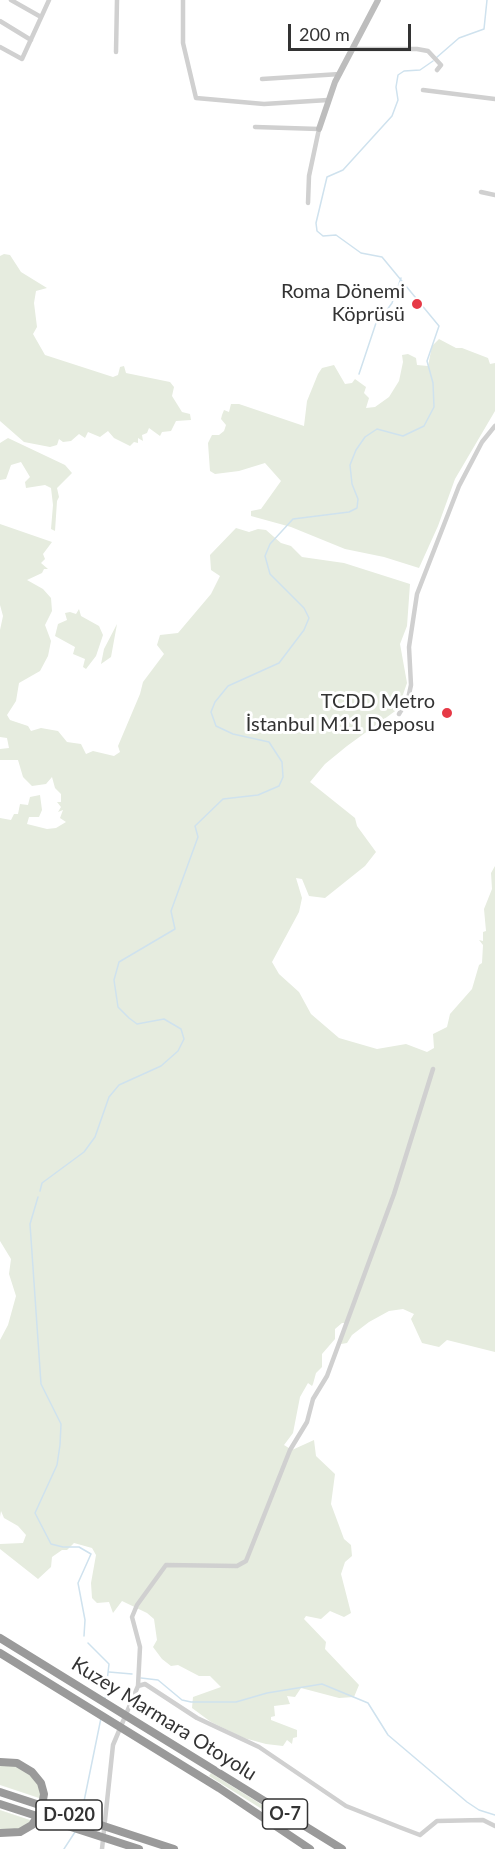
<!DOCTYPE html>
<meta charset="utf-8">
<style>
body{margin:0}
#map{position:relative;width:495px;height:1849px;overflow:hidden;background:#fff;font-family:Lato,sans-serif}
canvas{display:block}
.scale{position:absolute;left:288px;top:24px;width:123px;height:27px;box-sizing:border-box;border:3px solid #333;border-top:0;padding-left:8px;font-size:18px;line-height:21px;white-space:nowrap;color:#333;-webkit-text-stroke:4px #fff;paint-order:stroke}
</style>
<div id="map">
<canvas width="495" height="1849"></canvas>
<div class="scale">200 m</div>
</div>
<script>
const context = document.querySelector('canvas').getContext('2d');
context.lineJoin = 'round';
function fill(path, color) { context.fillStyle = color; context.fill(path, 'evenodd'); }
const toPath = rows => new Path2D(rows.map(r => 'M' + r).join(''));
function stroke(path, color, width, dash) { context.strokeStyle = color; context.lineWidth = width; context.lineCap = dash ? 'butt' : 'round'; context.setLineDash(dash || []); context.stroke(path); }
function write(font, color, halo, rows, align = 'center') {
  context.font = font + ' Lato,sans-serif'; context.lineWidth = 6; context.setLineDash([]); context.textBaseline = 'middle'; context.strokeStyle = halo; context.fillStyle = color; for (const [text, x, y, turn = 0] of rows) {
    context.save(); context.translate(x, y); context.rotate((+turn || 0) * Math.PI / 180); context.textAlign = isNaN(turn) ? turn : align; if (halo) context.strokeText(text, 0, 0); context.fillText(text, 0, 0); context.restore();
  }
}
fill(toPath([
 [4,254,10,255,21,272,47,288,36,291,34,303,37,327,33,334,45,355,113,377,118,375,120,367,124,366,126,373,170,382,174,387,172,396,182,412,190,414,191,420,176,421,171,431,162,432,160,436,149,428,147,433,142,435,143,441,138,438,138,443,134,442,130,446,114,438,108,431,100,437,88,432,85,438,79,434,71,441,63,442,59,439,57,445,50,447,24,442,0,421,0,256],
 [439,339,456,348,462,348,488,358,490,364,495,363,495,411,455,479,438,526,419,568,384,557,345,549,291,527,251,516,251,511,261,509,281,481,265,463,239,471,215,474,210,471,208,443,212,435,219,435,224,431,226,425,221,419,222,415,224,410,229,412,231,404,239,404,304,426,307,401,318,374,322,368,334,365,345,384,352,383,355,379,366,387,364,393,369,398,366,408,375,407,389,397,399,381,403,362,402,355,408,354,416,358,417,365,428,366,432,346],
 [8,438,65,465,72,473,57,488,59,497,57,501,55,531,51,529,53,505,51,488,45,485,26,488,25,482,30,477,21,462,11,465,6,479,0,480,0,443],
 [0,524,52,542,43,554,45,559,41,563,48,569,44,569,42,573,27,580,43,589,51,598,52,611,45,625,51,641,48,656,40,671,19,683,16,701,7,715,10,720,28,726,31,731,41,728,58,731,67,742,81,744,86,754,93,751,114,756,120,752,118,746,140,694,143,682,164,654,157,645,160,635,178,633,211,594,220,576,211,570,210,555,236,528,249,532,258,529,266,530,281,543,291,546,302,557,344,563,410,584,407,626,400,644,407,683,398,709,347,746,325,764,310,782,355,818,357,826,376,852,365,866,325,898,309,896,302,879,296,878,302,898,299,912,272,962,279,974,299,992,311,1014,339,1038,377,1049,406,1044,427,1052,434,1048,433,1034,447,1027,450,1014,472,989,479,965,482,963,483,945,479,940,483,941,483,932,486,931,484,909,492,889,491,873,495,866,495,1352,447,1340,439,1347,422,1343,411,1319,414,1314,403,1309,389,1311,369,1322,352,1335,347,1343,341,1344,345,1323,342,1323,335,1329,335,1339,322,1354,322,1367,316,1373,313,1384,312,1386,308,1383,300,1397,293,1433,284,1445,292,1450,314,1440,316,1456,335,1474,331,1504,344,1539,351,1545,352,1556,345,1562,341,1574,351,1613,344,1617,330,1611,321,1619,306,1616,304,1619,326,1642,325,1649,359,1685,354,1697,339,1698,301,1688,295,1697,287,1696,290,1704,274,1706,275,1716,271,1717,271,1720,297,1730,297,1737,293,1738,292,1744,287,1740,283,1746,266,1744,244,1738,211,1722,192,1708,193,1697,221,1687,210,1676,199,1676,178,1665,171,1666,162,1659,153,1647,157,1640,154,1619,147,1613,122,1601,113,1613,109,1602,97,1603,92,1598,91,1583,96,1555,92,1548,74,1543,67,1550,62,1550,52,1557,51,1567,38,1579,0,1549,0,1544,23,1543,26,1535,18,1526,4,1518,1,1511,0,1517,0,1340,8,1325,16,1296,9,1274,11,1259,0,1241,0,818,11,820,14,814,18,814,20,804,28,805,30,797,40,795,42,810,39,817,29,817,27,824,47,829,56,828,66,822,60,818,63,810,58,812,61,807,57,802,61,802,61,794,55,788,52,777,46,784,32,786,23,777,18,760,0,760,0,749,9,748,7,738,0,737,0,630,3,616,0,605],
 [79,609,81,616,99,626,103,635,96,656,86,669,83,667,85,659,73,654,75,647,55,636,58,624,67,620,65,613,70,612,76,614],
 [117,624,111,657,101,664,104,649],
 [0,1764,20,1766,38,1781,42,1799,0,1785],
 [211,1773,283,1818,288,1822,281,1821,209,1776],
 [0,1810,33,1821,21,1829,0,1830]
]), '#e6ecdf');
stroke(toPath([
 [436,58,459,38,484,29,487,0],
 [359,374,378,317,384,314,392,303,401,278],
 [40,1191,42,1183,84,1152,95,1137,109,1097,119,1085,161,1066,178,1051,184,1039,181,1029,164,1019,137,1024,129,1018,118,1007,114,980,119,962,175,929,171,911,198,837,195,826,223,799,258,795,279,786,283,777,282,762,269,742,233,734,216,726,211,712,215,702,228,686,279,663,304,630,309,618,304,608,270,574,265,556,270,544,293,519,349,512,357,508,358,499,352,484,350,465,356,450,365,437,377,429,403,436,424,426,434,407,433,383,427,361,439,326,382,257,361,253,336,235,323,236,317,231,316,223,327,177,343,170,392,116,398,100,396,87,398,75,404,71,420,70,433,61],
 [38,1197,30,1224,41,1384,61,1424,60,1445,57,1465,35,1513,51,1544,63,1547,79,1547,91,1554,78,1583,85,1620,84,1636],
 [88,1643,109,1664,105,1699],
 [109,1672,132,1674],
 [141,1678,158,1680,182,1700,191,1702,236,1702,267,1693,322,1684,368,1703,388,1735,467,1802,479,1810,495,1815],
 [81,1816,101,1718],
 [64,1849,75,1832]
]), '#cfe2ee', 1.5);
stroke(toPath([
 [11,0,41,17],
 [183,0,183,43,196,98,264,104,328,100],
 [0,21,31,40],
 [0,47,22,59,49,0],
 [354,49,417,49,428,51,441,65,437,70],
 [116,52,117,0],
 [262,79,340,74],
 [423,90,495,99],
 [255,127,319,129,309,176,308,203],
 [481,192,495,195],
 [399,714,408,699,411,685,409,647,417,594,459,486,482,442,495,426],
 [138,1686,145,1684,197,1718,259,1747,346,1806,399,1827,420,1835,437,1821,483,1820,495,1826],
 [102,1849,113,1745,138,1686,140,1647,132,1617,137,1605,166,1565,237,1566,246,1561,290,1450,307,1422,313,1399,327,1376,394,1194,433,1069]
]), '#d0d0d0', 4.5);
stroke(toPath([
 [319,129,335,82,378,0]
]), '#bdbdbd', 6);
stroke(toPath([
 [0,1638,342,1849],
 [0,1653,219,1788,310,1849],
 [0,1762,17,1763,32,1772,41,1783,44,1794,41,1811,32,1825,20,1832,0,1833],
 [0,1792,174,1849],
 [0,1804,139,1849]
]), '#9a9a9a', 8);
for (const [x, y, r, color] of [
 [417,304,6,"#e63946"],
 [447,713,6,"#e63946"]
]) { const dot = new Path2D(); dot.arc(x, y, r, 0, 2 * Math.PI); context.fillStyle = color; context.fill(dot); stroke(dot, '#fff', 2); }
for (const [x, y, w] of [
 [285,1814,45],
 [69,1815,66]
]) { const box = new Path2D(); box.roundRect(x - w / 2, y - 15, w, 30, 4.5); context.fillStyle = '#fff'; context.fill(box); stroke(box, '#333', 1.5); }
write('bold 18px', '#333', null, [
 ["O-7",285,1814],
 ["D-020",69,1815]
]);
write('20px', '#333', '#fff', [
 ["Roma Dönemi",405,292],
 ["Köprüsü",405,315],
 ["TCDD Metro",435,702],
 ["İstanbul M11 Deposu",435,725]
], 'right');
write('20px', '#333', '#fff', [
 ["Kuzey Marmara Otoyolu",164,1719,32]
]);
</script>
